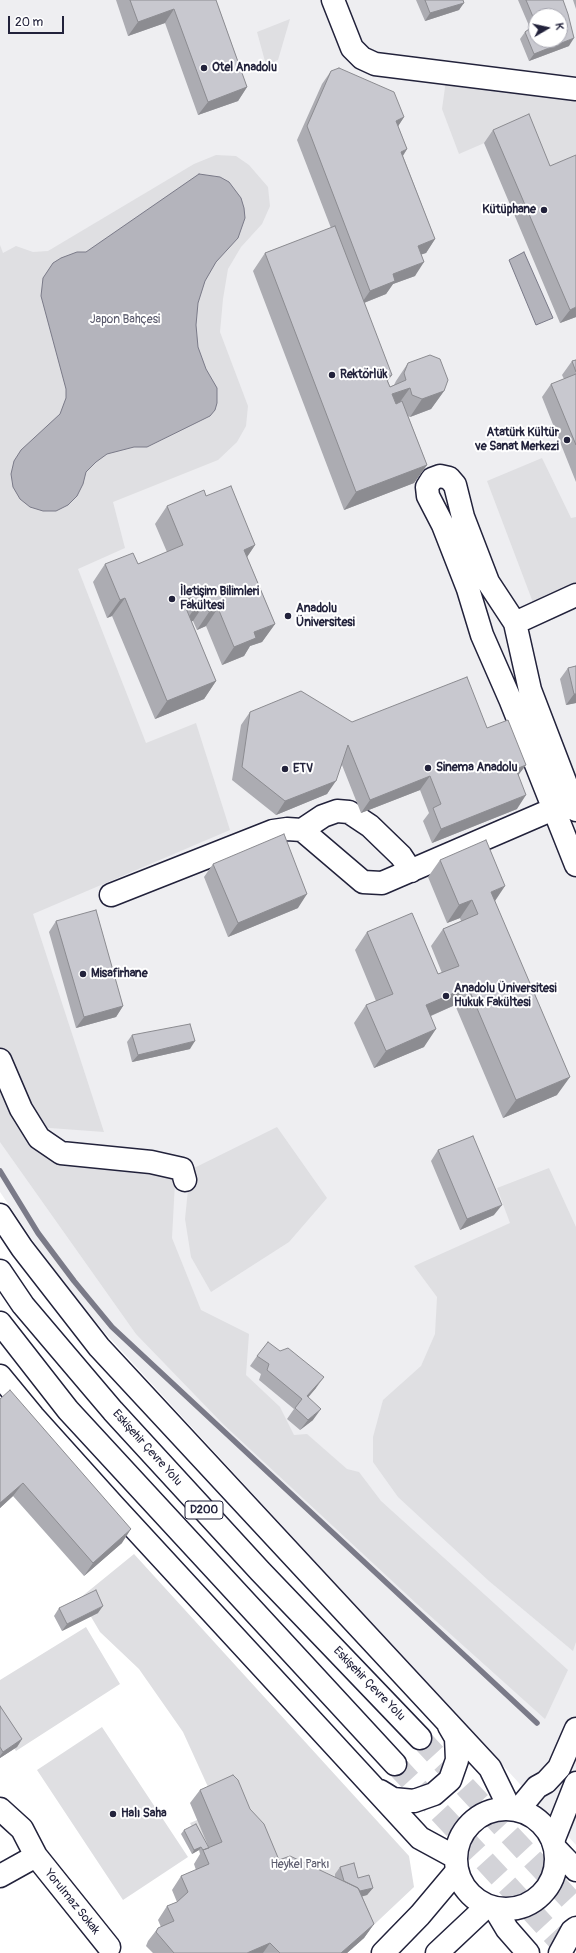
<!DOCTYPE html>
<meta charset="utf-8">
<style>
body{margin:0}
#map{position:relative;width:576px;height:1953px;overflow:hidden;background:#fff;font-family:Pangolin,sans-serif}
canvas{display:block}
.north{position:absolute;left:528px;top:8px;width:40px;height:40px;box-sizing:border-box;background:#fff;border:1px solid #a7a7b1;border-radius:50%;rotate:81deg;font-size:11px;font-weight:700;line-height:16px;text-align:center;color:#22223b}
.north::after{content:'';display:block;margin:auto;width:14px;height:18px;background:#22223b;clip-path:polygon(50% 0,100% 100%,50% 72%,0 100%)}
.scale{position:absolute;left:8px;top:16px;width:56px;height:18px;box-sizing:border-box;border:2px solid #22223b;border-top:0;padding-left:5px;font-size:12px;line-height:14px;white-space:nowrap;color:#22223b;-webkit-text-stroke:3px #fff;paint-order:stroke}
</style>
<div id="map">
<canvas width="576" height="1953"></canvas>
<div class="north">K</div>
<div class="scale">20 m</div>
</div>
<script>
const context = document.querySelector('canvas').getContext('2d');
context.lineJoin = 'round';
function fill(path, color) { context.fillStyle = color; context.fill(path, 'evenodd'); }
const toPath = rows => new Path2D(rows.map(r => 'M' + r).join(''));
function stroke(path, color, width, dash) { context.strokeStyle = color; context.lineWidth = width; context.lineCap = dash ? 'butt' : 'round'; context.setLineDash(dash || []); context.stroke(path); }
function write(font, color, halo, rows, align = 'center') {
  context.font = font + ' Pangolin,sans-serif'; context.lineWidth = 4; context.setLineDash([]); context.textBaseline = 'middle'; context.strokeStyle = halo; context.fillStyle = color; for (const [text, x, y, turn = 0] of rows) {
    context.save(); context.translate(x, y); context.rotate((+turn || 0) * Math.PI / 180); context.textAlign = isNaN(turn) ? turn : align; if (halo) context.strokeText(text, 0, 0); context.fillText(text, 0, 0); context.restore();
  }
}
fill(toPath([
 [0,0,576,0,576,1845,105,1333,66,1286,31,1238,0,1192],
 [536,16,560,16,560,40,536,40]
]), '#eeeef1');
fill(toPath([
 [290,19,278,60,266,65,257,32],
 [447,73,576,89,576,164,541,179,519,128,459,154,442,109],
 [216,155,236,156,249,165,268,187,270,206,262,224,241,247,228,269,223,299,220,332,248,406,246,426,237,442,218,460,113,502,125,548,78,569,146,743,196,723,230,830,33,914,104,1132,23,1126,37,1144,172,1174,175,1182,172,1238,201,1310,249,1334,246,1375,280,1407,294,1435,307,1434,347,1469,359,1472,381,1501,568,1670,545,1719,417,1604,223,1424,136,1334,0,1142,0,245,3,253,16,246,33,252,48,251,194,164],
 [542,458,571,518,576,517,576,595,537,613,487,481],
 [277,1127,327,1198,289,1242,211,1292,191,1257,185,1219,190,1170],
 [549,1168,576,1227,576,1642,573,1651,489,1581,398,1497,373,1462,373,1437,383,1400,421,1366,435,1334,437,1297,414,1266,510,1223,497,1188],
 [134,1554,409,1856,414,1887,344,1953,212,1868,190,1823,219,1811,183,1732,139,1669,100,1632,80,1598],
 [86,1627,120,1684,16,1751,0,1727,0,1680],
 [102,1727,188,1857,123,1900,37,1770]
]), '#dfdfe2');
const water = toPath([
 [199,174,220,177,229,182,241,198,244,208,245,218,238,238,216,262,205,281,198,303,196,325,198,347,206,369,217,388,217,403,215,410,210,416,147,447,134,447,107,454,96,462,86,472,83,484,77,496,68,505,56,511,43,511,30,507,20,499,13,487,11,474,14,461,21,450,60,414,66,398,66,389,41,296,43,278,53,263,61,258,77,252,86,252,199,174],
 [524,252,553,318,536,325,509,260,524,252]
]);
fill(water, '#b4b4bc');
stroke(water, '#7a7a88', 1);
stroke(toPath([
 [0,1171,38,1233,74,1281,112,1327,537,1723]
]), '#7a7a88', 5.5);
stroke(toPath([
 [420,1738,576,1906],
 [395,1764,570,1953]
]), '#d3d3d8', 22, [22, 11]);
const street = toPath([
 [333,0,352,48,362,58,375,64,576,89],
 [515,623,576,595],
 [576,810,530,690,515,623,488,582,463,517,455,485,449,478,440,476,432,479,427,487,428,496,443,525,468,589,482,635,510,699,576,865],
 [302,830,323,816,337,811,349,812,370,826,401,856,411,871],
 [111,895,273,831,287,829,302,830,363,882,382,883,565,804],
 [0,1060,21,1109,39,1138,61,1153,151,1162,182,1169,185,1180],
 [0,1809,22,1829,36,1856,109,1947],
 [518,1810,537,1787,546,1782,559,1768,576,1729],
 [553,1841,576,1783],
 [0,1876,36,1856]
]);
const secondary = toPath([
 [383,1953,420,1915,457,1871],
 [437,1953,487,1906]
]);
const highway = toPath([
 [0,1215,22,1248,99,1347,490,1768,510,1809],
 [0,1271,23,1305,113,1411,260,1571,420,1738],
 [0,1323,68,1410,395,1764],
 [0,1376,33,1416,114,1506,420,1838,455,1857],
 [380,1791,393,1799,414,1801,434,1794,450,1780,457,1760,456,1738,449,1726],
 '456 1859a50 50 0 1 1 100 0a50 50 0 1 1-100 0Z',
 [555,1848,576,1870],
 [495,1909,507,1929,528,1953],
 [560,1953,572,1931,576,1928]
]);
stroke(street, '#22223b', 25);
stroke(secondary, '#22223b', 25);
stroke(highway, '#22223b', 25);
stroke(street, '#fff', 22);
stroke(secondary, '#fff', 22);
stroke(highway, '#fff', 22);
fill(toPath([
 [116,0,216,0,247,87,238,101,198,115,165,23,128,36],
 [416,0,463,0,459,10,425,21],
 [518,0,563,0,569,46,529,61,520,39,525,32,530,28],
 [573,0,576,0,576,9],
 [331,71,404,117,398,126,407,149,403,156,435,239,426,253,421,254,415,276,393,284,386,294,364,303,388,381,390,387,394,385,396,381,408,363,444,391,431,409,410,417,408,416,427,465,414,483,344,510,253,271,265,253,331,228,297,140,322,84],
 [493,130,550,166,576,317,560,323,484,143],
 [576,360,576,482,542,397,551,384,564,379,562,375,572,361],
 [206,496,255,545,247,557,275,624,262,642,250,646,244,656,222,665,206,626,197,630,193,621,191,621,216,681,204,699,155,719,112,616,107,618,93,582,105,564,138,564,167,552,155,524,167,506],
 [576,666,576,703,566,705,560,679,568,668],
 [250,712,352,722,487,728,526,765,518,775,517,809,432,843,423,821,429,813,420,790,361,813,342,765,327,794,276,815,232,780,241,725],
 [440,860,495,901,557,1095,503,1118,455,1005,431,1016,424,1047,374,1068,354,1023,366,1005,376,1001,355,950,367,932,438,974,442,973,431,946,443,929,461,921,460,918,447,923,428,877],
 [213,864,298,908,228,937,204,877],
 [56,921,123,1006,116,1017,76,1028,49,932],
 [132,1035,190,1049,132,1062,127,1042],
 [438,1150,494,1215,460,1230,431,1161],
 [257,1356,316,1388,308,1397,313,1420,300,1430,287,1419,294,1409,259,1380,261,1374,250,1366],
 [0,1399,122,1543,84,1576,13,1496,0,1508],
 [59,1608,98,1613,62,1631,54,1616],
 [0,1706,22,1739,17,1747,0,1758],
 [200,1790,250,1809,279,1860,335,1877,335,1874,340,1867,373,1888,367,1895,362,1896,374,1924,364,1938,347,1953,153,1953,146,1946,148,1941,158,1928,161,1927,158,1920,167,1906,177,1902,172,1890,181,1876,196,1870,194,1864,200,1854,199,1850,192,1854,181,1834,184,1830,209,1848,190,1803]
]), '#acacb2');
fill(toPath([
 [464,3,459,10,425,21,430,13],
 [174,9,165,23,128,36,138,22],
 [574,38,569,46,529,61,534,54],
 [247,87,238,101,198,115,208,102],
 [404,117,395,131,396,121],
 [407,149,398,163,401,152],
 [435,239,426,253,408,259,418,246],
 [424,262,415,276,393,284,386,294,361,304,370,291,393,274],
 [576,307,576,317,560,323,570,310],
 [392,375,379,393,386,378],
 [410,388,397,406,392,394],
 [444,391,431,409,410,417,422,399],
 [427,465,414,483,344,510,356,492],
 [255,545,243,563,244,550],
 [192,597,180,615,183,601],
 [125,598,112,616,107,618,120,600],
 [205,603,193,621,184,624,196,606],
 [218,608,206,626,197,630,209,612],
 [275,624,262,642,250,646,244,656,222,665,234,647,254,632],
 [216,681,204,699,155,719,167,701],
 [574,694,576,694,576,703,566,705],
 [526,765,516,778,516,769],
 [430,776,420,790,361,813,370,800],
 [336,781,327,794,276,815,285,801],
 [526,795,517,809,432,843,441,829],
 [505,886,493,904,491,892],
 [307,894,298,908,228,937,238,923],
 [472,900,460,918,447,923,459,905],
 [468,987,455,1005,414,1023,426,1005],
 [123,1006,116,1017,76,1028,84,1017],
 [436,1029,424,1047,374,1068,386,1051],
 [195,1041,190,1049,132,1062,138,1055],
 [570,1077,557,1095,503,1118,516,1100],
 [502,1205,494,1215,460,1230,467,1219],
 [324,1377,316,1388,300,1407,307,1396],
 [321,1409,313,1420,300,1430,308,1420],
 [23,1483,13,1496,0,1508,0,1503],
 [131,1529,122,1543,84,1576,93,1563],
 [103,1606,98,1613,62,1631,67,1624],
 [22,1739,17,1747,0,1758,0,1756,3,1752],
 [201,1847,199,1850,192,1854,194,1850],
 [373,1888,367,1895,347,1901,352,1893],
 [374,1924,364,1938,347,1953,341,1953],
 [270,1943,263,1953,247,1953]
]), '#8c8c91');
const building = toPath([
 [130,0,216,0,247,87,208,102,174,9,138,22,130,0],
 [425,0,463,0,464,3,430,13,425,0],
 [526,0,563,0,568,14,574,38,534,54,525,32,536,24,526,0],
 [536,16,560,16,560,40,536,40,536,16],
 [339,68,394,92,404,117,396,121,407,149,401,152,435,239,418,246,424,262,393,274,395,281,370,291,307,126,331,71,339,68],
 [529,114,550,166,576,155,576,307,570,310,493,130,529,114],
 [335,226,392,375,386,378,390,387,406,380,404,373,408,363,430,355,440,359,448,380,444,391,422,399,412,395,410,388,392,394,396,404,402,401,427,465,356,492,265,253,335,226],
 [576,360,576,372,572,361,576,360],
 [576,374,576,445,551,384,576,374],
 [231,486,255,545,244,550,275,624,254,632,256,638,234,647,218,608,209,612,205,603,196,606,192,597,183,601,216,681,167,701,125,598,120,600,105,564,133,553,138,564,183,545,167,506,204,490,206,496,231,486],
 [576,666,576,694,574,694,568,668,576,666],
 [467,677,487,728,508,720,526,765,516,769,526,795,441,829,433,808,441,804,430,776,370,800,348,745,336,781,285,801,242,767,250,712,301,691,352,722,467,677],
 [284,834,307,894,238,923,213,864,284,834],
 [486,840,505,886,491,892,570,1077,516,1100,468,987,426,1005,436,1029,386,1051,366,1005,393,994,367,932,412,913,438,974,459,966,443,929,478,914,472,900,459,905,440,860,486,840],
 [96,910,123,1006,84,1017,56,921,96,910],
 [190,1024,195,1041,138,1055,132,1035,190,1024],
 [473,1136,502,1205,467,1219,438,1150,473,1136],
 [268,1342,280,1351,288,1348,324,1377,307,1396,321,1409,308,1420,295,1408,302,1399,267,1370,269,1364,257,1356,268,1342],
 [10,1390,131,1529,93,1563,23,1483,0,1503,0,1399,10,1390],
 [96,1590,103,1606,67,1624,59,1608,96,1590],
 [0,1706,22,1739,3,1752,0,1747,0,1706],
 [233,1775,238,1780,250,1809,264,1824,279,1860,290,1856,358,1888,374,1924,341,1953,280,1953,270,1943,247,1953,174,1953,156,1932,158,1928,174,1921,167,1906,177,1902,188,1892,181,1876,209,1864,203,1850,222,1842,200,1790,233,1775],
 [196,1824,209,1848,203,1850,201,1847,194,1850,184,1830,196,1824],
 [354,1863,358,1878,369,1875,373,1888,360,1891,358,1888,344,1881,340,1867,354,1863]
]);
fill(building, '#c8c8cf');
stroke(building, '#8c8c91', 1);
for (const [x, y, r, color] of [
 [204,68,4,"#22223b"],
 [544,210,4,"#22223b"],
 [332,375,4,"#22223b"],
 [567,440,4,"#22223b"],
 [172,599,4,"#22223b"],
 [288,616,4,"#22223b"],
 [428,768,4,"#22223b"],
 [285,769,4,"#22223b"],
 [83,974,4,"#22223b"],
 [446,996,4,"#22223b"],
 [113,1814,4,"#22223b"]
]) { const dot = new Path2D(); dot.arc(x, y, r, 0, 2 * Math.PI); context.fillStyle = color; context.fill(dot); stroke(dot, '#fff', 1.5); }
for (const [x, y, w] of [
 [204,1510,38]
]) { const box = new Path2D(); box.roundRect(x - w / 2, y - 9, w, 18, 3); context.fillStyle = '#fff'; context.fill(box); stroke(box, '#22223b', 1); }
write('bold 11px', '#22223b', null, [
 ["D200",204,1510]
]);
write('bold 12px', '#22223b', '#fff', [
 ["Otel Anadolu",212,68],
 ["Kütüphane",536,210,"right"],
 ["Rektörlük",340,375],
 ["Atatürk Kültür",559,433,"right"],
 ["ve Sanat Merkezi",559,447,"right"],
 ["İletişim Bilimleri",180,592],
 ["Fakültesi",180,606],
 ["Anadolu",296,609],
 ["Üniversitesi",296,623],
 ["Sinema Anadolu",436,768],
 ["ETV",293,769],
 ["Misafirhane",91,974],
 ["Anadolu Üniversitesi",454,989],
 ["Hukuk Fakültesi",454,1003],
 ["Halı Saha",121,1814]
], 'left');
write('12px', '#5b5b6d', '#fff', [
 ["Japon Bahçesi",125,320],
 ["Heykel Parkı",300,1865]
]);
write('12px', '#22223b', '#fff', [
 ["Eskişehir Çevre Yolu",147,1448,48],
 ["Eskişehir Çevre Yolu",369,1684,46],
 ["Yorulmaz Sokak",72,1902,51]
]);
</script>
